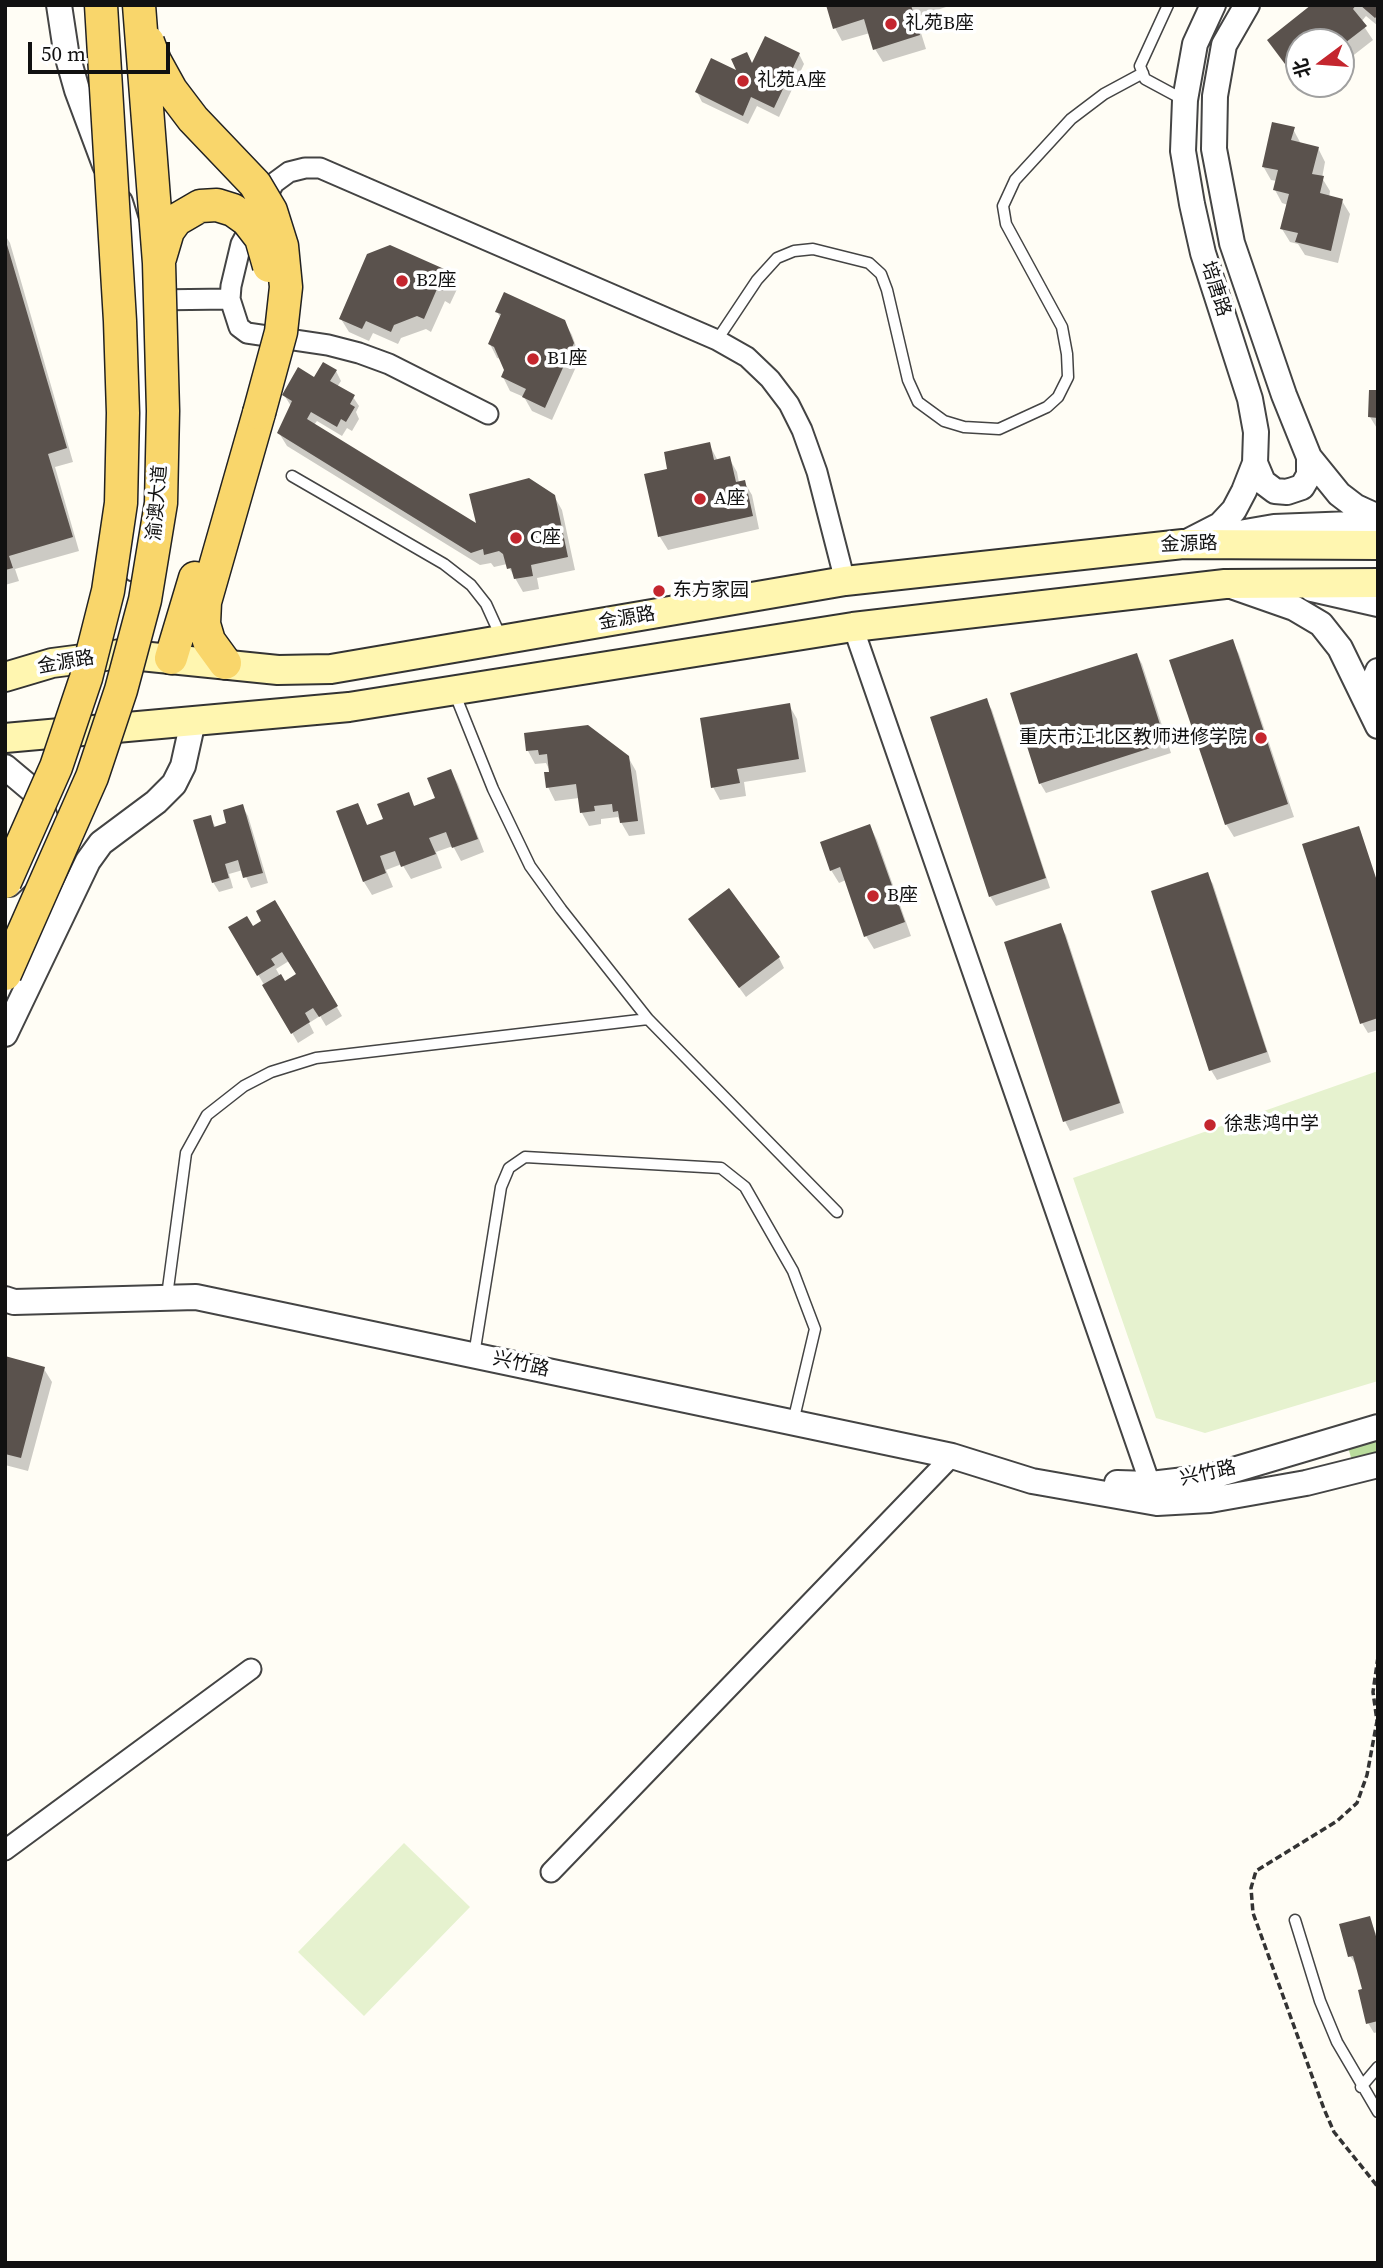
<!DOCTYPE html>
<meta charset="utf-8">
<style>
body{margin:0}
#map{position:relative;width:1383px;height:2268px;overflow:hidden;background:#fffdf5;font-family:"Source Serif 4","Noto Sans SC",serif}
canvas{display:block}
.frame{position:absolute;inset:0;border:7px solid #111;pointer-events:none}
.north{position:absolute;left:1285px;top:28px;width:70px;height:70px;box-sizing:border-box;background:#fff;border:2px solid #a0a0a0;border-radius:50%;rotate:254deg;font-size:19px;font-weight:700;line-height:28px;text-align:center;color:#111}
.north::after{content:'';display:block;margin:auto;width:24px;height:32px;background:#c4262e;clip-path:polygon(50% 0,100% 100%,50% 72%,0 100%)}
.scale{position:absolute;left:28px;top:42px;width:142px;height:32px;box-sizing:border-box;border:4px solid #111;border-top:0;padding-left:9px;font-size:21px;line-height:24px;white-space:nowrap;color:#111;-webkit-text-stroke:5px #fff;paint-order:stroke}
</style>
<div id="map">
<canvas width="1383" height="2268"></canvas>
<div class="frame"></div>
<div class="north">北</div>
<div class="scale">50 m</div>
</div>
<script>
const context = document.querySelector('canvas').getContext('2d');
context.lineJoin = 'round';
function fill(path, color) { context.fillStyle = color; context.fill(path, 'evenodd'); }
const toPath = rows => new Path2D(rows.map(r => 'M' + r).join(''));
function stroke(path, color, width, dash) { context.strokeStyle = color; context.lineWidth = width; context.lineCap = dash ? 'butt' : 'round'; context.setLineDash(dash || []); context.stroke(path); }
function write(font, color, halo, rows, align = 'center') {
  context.font = font + ' "Source Serif 4","Noto Sans SC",serif'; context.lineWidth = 7; context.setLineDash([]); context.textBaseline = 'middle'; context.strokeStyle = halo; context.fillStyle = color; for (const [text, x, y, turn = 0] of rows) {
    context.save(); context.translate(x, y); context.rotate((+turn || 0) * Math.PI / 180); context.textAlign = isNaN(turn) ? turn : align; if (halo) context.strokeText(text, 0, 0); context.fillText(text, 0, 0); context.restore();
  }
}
fill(toPath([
 [1378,1439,1378,1455,1352,1461,1348,1447]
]), '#b9dc9c');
fill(toPath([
 [1378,1071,1378,1381,1205,1433,1156,1418,1073,1178],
 [404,1843,470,1907,364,2016,298,1952]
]), '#e6f2cf');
fill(toPath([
 [827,5,949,5,949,6,916,17,926,49,883,62,875,49,870,33,842,41,835,28],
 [1314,5,1378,5,1378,26,1366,16,1361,22,1373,40,1341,65,1341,42,1299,42,1299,83,1269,40],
 [799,54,804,64,779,117,757,106,748,124,702,102,697,92,739,74,753,65],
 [1300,84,1316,84,1306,92],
 [1293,129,1301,144,1318,148,1325,162,1322,178,1330,191,1329,198,1342,201,1350,214,1338,263,1305,255,1298,244,1290,242,1282,229,1288,205,1282,203,1275,190,1277,181,1271,180,1263,166],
 [5,235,10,243,73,462,55,467,79,551,15,569,19,581,5,585],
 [450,274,458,287,450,304,445,301,431,332,426,329,401,338,398,344,373,333,369,341,349,332,341,319],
 [497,312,564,321,572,335,580,358,552,420,532,411,524,397,510,391,503,377,506,370,501,359,497,358,490,344,501,318],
 [336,371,341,381,337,387,353,397,359,406,356,412,359,419,352,431,347,428,342,436,317,421,314,425,479,527,554,496,562,510,575,570,537,578,539,589,523,592,507,564,494,567,491,563,480,565,287,446,279,433,291,406,284,395],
 [1378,392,1378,430,1370,417],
 [709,444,718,461,729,458,737,472,739,483,744,482,752,495,759,529,668,550,660,537,646,475,669,470],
 [1232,641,1239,654,1294,817,1234,837,1226,824],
 [1137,655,1142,664,1171,753,1046,793,1040,783],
 [986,700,992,710,1050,888,996,906,990,896],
 [789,705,797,719,806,772,744,782,746,796,720,800,713,787],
 [526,735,628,757,636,771,645,834,629,836,618,817,601,819,601,824,589,826,582,813,579,798,555,801,548,787,551,773,546,763,535,764,528,751],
 [451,771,458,784,484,852,461,861,453,846,436,852,442,868,411,879,402,864,386,870,393,887,372,895,364,882,338,812,357,805,368,827,385,820,408,795,415,808,437,799],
 [242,806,248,816,268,883,251,888,243,870,229,874,233,888,219,892,213,882,210,817,216,828,229,824],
 [870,826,877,840,911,936,874,949,866,936,846,880,839,883,831,870],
 [1358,828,1362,836,1360,836,1378,890,1378,1030,1368,1033,1362,1023,1304,846],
 [1207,874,1213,884,1271,1062,1217,1080,1211,1070],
 [275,902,342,1016,326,1026,320,1016,309,1023,314,1033,298,1043,231,928,252,928,264,922],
 [289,961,298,975,284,983,276,969],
 [690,920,779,958,784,968,746,997],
 [1060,925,1066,935,1124,1113,1070,1131,1065,1121],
 [5,1358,44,1369,52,1382,28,1471,5,1465],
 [1369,1918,1378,1938,1378,2032,1374,2033,1368,2023,1364,1990,1357,1966,1350,1956]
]), '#0003');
fill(toPath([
 [826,5,911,5,920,35,873,50,864,19,833,29],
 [1311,5,1356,5,1353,9,1367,26,1341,46,1341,42,1299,42,1299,78,1297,80,1267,40],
 [1360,5,1378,5,1378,15,1375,18],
 [765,36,800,53,774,108,751,97,743,116,695,92,711,58,736,70,731,59,747,52,752,63],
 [1272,122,1295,127,1291,140,1319,147,1312,174,1324,176,1320,193,1343,199,1331,251,1295,242,1298,233,1280,229,1289,194,1273,190,1278,170,1262,167],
 [5,238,67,448,48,454,73,537,9,556,13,568,5,570],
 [390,245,451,272,443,291,437,289,424,319,417,316,394,325,391,332,366,321,362,329,339,319,367,254],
 [504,292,565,320,574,343,545,408,522,397,526,389,501,377,504,370,494,347,488,344,501,314,495,312],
 [323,362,337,370,330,381,355,395,350,404,355,407,346,422,341,419,337,427,311,412,307,419,476,523,469,494,529,478,555,495,568,557,531,565,533,576,514,579,511,568,507,569,503,554,499,551,484,555,483,549,471,553,277,433,292,401,282,395,298,367,314,377],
 [1369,390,1378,390,1378,418,1368,417],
 [710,442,714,460,730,456,736,482,745,480,753,516,658,537,644,474,667,469,664,452],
 [1233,639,1288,804,1225,825,1169,660],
 [1137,653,1166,743,1039,784,1010,693],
 [987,698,1046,878,989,897,930,717],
 [790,703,799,759,737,769,740,783,711,788,700,718],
 [588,725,629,756,638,821,620,823,618,811,613,812,612,804,594,806,595,811,580,813,576,784,546,788,544,772,549,772,547,754,539,755,538,750,526,751,524,733],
 [451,769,478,839,452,848,446,832,429,838,436,854,401,867,395,851,380,856,386,873,363,882,336,811,358,803,367,825,383,819,377,804,409,792,414,806,435,798,427,778],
 [243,804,263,873,243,878,238,860,225,864,229,878,212,883,193,820,211,815,214,827,226,823,223,810],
 [870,824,905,922,864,937,840,867,830,871,820,842],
 [1359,826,1378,884,1378,1018,1360,1024,1302,844],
 [1208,872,1267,1052,1209,1071,1151,891],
 [729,888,780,957,739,988,688,919],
 [275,900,338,1006,319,1017,313,1008,305,1013,310,1022,291,1034,262,985,281,974,285,981,296,974,282,952,271,959,275,965,257,976,228,927,247,916,253,926,261,921,256,911],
 [1061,923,1120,1103,1063,1122,1004,942],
 [5,1356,45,1367,21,1458,5,1454],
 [1370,1916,1378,1943,1378,2021,1366,2024,1358,1990,1362,1989,1353,1956,1348,1957,1339,1924]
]), '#5a524d');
const service = toPath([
 [1168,5,1140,66,1145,79,1184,100],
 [717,340,757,280,777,258,794,251,813,249,869,263,881,274,887,290,908,380,918,402,944,421,964,427,999,429,1047,407,1058,397,1068,377,1067,354,1062,327,1006,224,1003,206,1015,180,1071,119,1104,94,1143,73],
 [292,476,444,564,471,585,486,604,501,637],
 [454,692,493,789,530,866,561,909,648,1019,837,1212],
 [167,1296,186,1153,207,1115,244,1086,271,1072,316,1058,648,1019],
 [474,1355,501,1187,509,1168,525,1157,721,1168,745,1187,793,1271,815,1329,793,1422],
 [1295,1920,1320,2001,1337,2042,1378,2112],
 [1361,2087,1378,2067]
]);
const minor = toPath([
 [150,300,230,299],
 [488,414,389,364,359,353,328,345,247,333,239,327,230,299,231,286,241,244,274,183,289,172,305,168,320,168,717,340,747,357,770,379,789,404,802,430,817,472,845,581],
 [853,627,1154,1495],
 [5,1850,251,1669],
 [551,1872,952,1456]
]);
const tertiary = toPath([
 [59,5,66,51,77,90,105,165],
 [1247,5,1224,45,1215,96,1214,149,1232,243,1284,395,1309,457,1339,494,1356,507,1378,517],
 [120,202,134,247,142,300,142,483,140,532,135,569],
 [1255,463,1263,482,1275,491,1287,492,1302,487,1309,475,1309,457],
 [1222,536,1274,527,1378,523],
 [1183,544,1220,525,1234,510,1244,491,1255,463,1256,432,1250,399,1203,253,1192,204,1183,151,1185,100,1195,44,1213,5],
 [1234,587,1294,608,1321,624,1340,648,1378,726],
 [1312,589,1378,604],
 [1375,714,1375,678,1378,671],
 [5,767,36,793,46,820,41,844,30,864,9,884],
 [5,1034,88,861,101,843,156,802,174,784,183,766,193,721],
 [5,1299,14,1302,196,1297,952,1456,1032,1481,1157,1503,1210,1500,1306,1483,1378,1465],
 [1117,1483,1151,1484,1210,1477,1378,1427]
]);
const secondary = toPath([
 [5,677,52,663,121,654,278,670,331,669,845,581,1183,544,1378,545],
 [5,738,349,707,853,627,1225,584,1378,583]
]);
const primary = toPath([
 [171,658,195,578],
 [225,663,209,641,204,624,205,602,259,413]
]);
stroke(service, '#444', 13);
stroke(minor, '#444', 23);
stroke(tertiary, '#444', 28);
stroke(secondary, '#333', 32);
stroke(primary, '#222', 35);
stroke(toPath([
 [1378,1657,1373,1692,1377,1721,1367,1775,1357,1803,1337,1821,1256,1871,1251,1888,1253,1913,1324,2109,1334,2132,1378,2187]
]), '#333', 3.5, [7, 3.5]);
stroke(service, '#fff', 10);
stroke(minor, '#fff', 19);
stroke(tertiary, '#fff', 24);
stroke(secondary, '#fff6b0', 28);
stroke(primary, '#f9d66b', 32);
const primaryBridge = toPath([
 [148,42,155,61,171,90,193,119,255,184,271,211,282,246,286,287,281,332,259,413],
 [160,258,168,231,176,220,200,206,217,205,233,210,247,220,261,238,269,266],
 [5,882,56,767,86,678,108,591,121,503,123,413,120,321,101,5],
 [5,974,92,777,121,690,145,600,161,503,163,411,159,263,139,5]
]);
stroke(primaryBridge, '#222', 35, []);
stroke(primaryBridge, '#f9d66b', 32);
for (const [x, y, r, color] of [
 [891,24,7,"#c4262e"],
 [743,81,7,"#c4262e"],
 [402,281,7,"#c4262e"],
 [533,359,7,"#c4262e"],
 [700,499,7,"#c4262e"],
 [516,538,7,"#c4262e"],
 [659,591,7,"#c4262e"],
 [1261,738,7,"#c4262e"],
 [873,896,7,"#c4262e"],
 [1210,1125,7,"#c4262e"]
]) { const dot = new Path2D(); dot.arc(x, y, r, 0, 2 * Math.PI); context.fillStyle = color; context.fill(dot); stroke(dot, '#fff', 2.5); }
write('19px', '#111', '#fff', [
 ["礼苑B座",905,24],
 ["礼苑A座",757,81],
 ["B2座",416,281],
 ["B1座",547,359],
 ["A座",714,499],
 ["C座",530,538],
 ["东方家园",673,591],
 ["重庆市江北区教师进修学院",1247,738,"right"],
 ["B座",887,896],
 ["徐悲鸿中学",1224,1125]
], 'left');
write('19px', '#111', '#fff', [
 ["培唐路",1215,289,72],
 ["渝澳大道",158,503,-85],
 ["金源路",1189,545,-2],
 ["金源路",627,619,-10],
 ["金源路",66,663,-10],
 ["兴竹路",521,1365,12],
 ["兴竹路",1208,1474,-12]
]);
</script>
